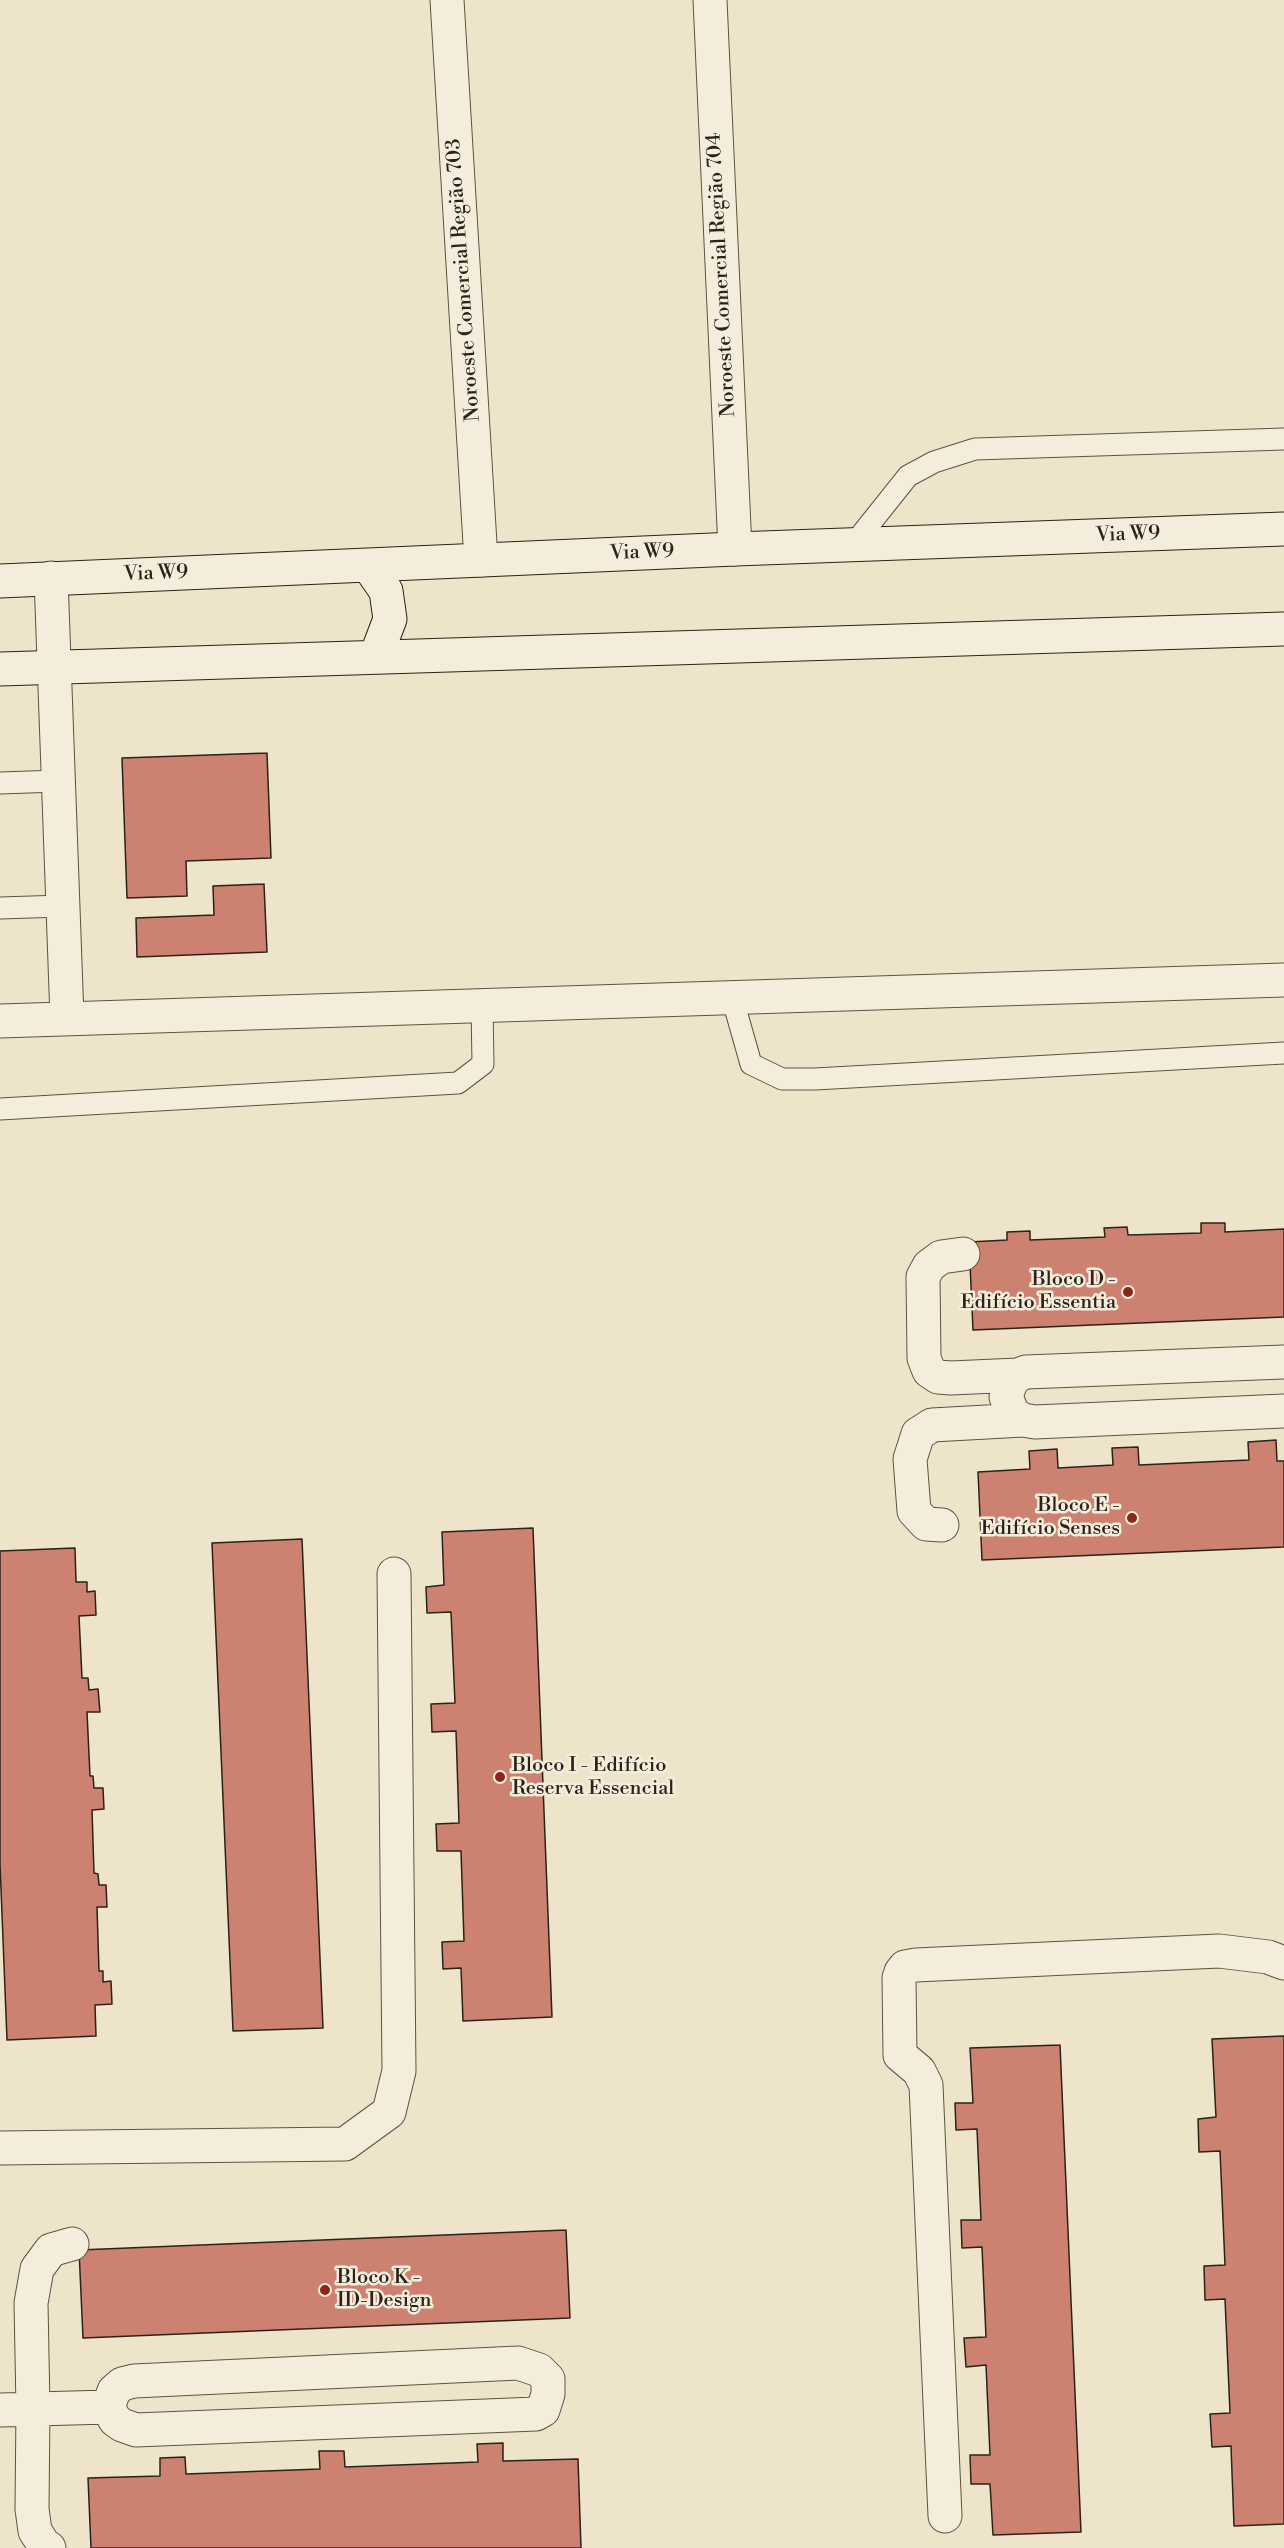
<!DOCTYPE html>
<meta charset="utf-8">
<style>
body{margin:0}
canvas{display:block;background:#eee4c9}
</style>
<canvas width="1284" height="2548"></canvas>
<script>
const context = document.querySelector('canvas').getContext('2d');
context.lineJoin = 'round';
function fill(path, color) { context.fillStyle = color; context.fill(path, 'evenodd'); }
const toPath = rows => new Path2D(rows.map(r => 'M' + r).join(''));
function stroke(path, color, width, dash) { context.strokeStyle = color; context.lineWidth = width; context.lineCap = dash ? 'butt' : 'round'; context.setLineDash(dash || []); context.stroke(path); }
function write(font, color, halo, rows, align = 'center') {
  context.font = font + ' "Libre Bodoni",serif'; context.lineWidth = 5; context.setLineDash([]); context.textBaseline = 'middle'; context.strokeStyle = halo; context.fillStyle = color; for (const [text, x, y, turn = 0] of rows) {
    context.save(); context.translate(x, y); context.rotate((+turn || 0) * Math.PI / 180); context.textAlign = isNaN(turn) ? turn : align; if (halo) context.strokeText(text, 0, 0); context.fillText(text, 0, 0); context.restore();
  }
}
const building = toPath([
 [267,753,271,858,186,861,187,896,127,898,122,758,267,753],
 [264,884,267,952,137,957,136,918,214,915,213,886,264,884],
 [1201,1223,1225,1223,1225,1232,1284,1229,1284,1317,973,1330,969,1242,1007,1240,1007,1232,1030,1231,1030,1240,1105,1237,1104,1228,1127,1227,1128,1235,1201,1233,1201,1223],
 [1276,1440,1277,1461,1284,1461,1284,1547,982,1560,978,1472,1030,1469,1029,1451,1057,1449,1058,1468,1113,1465,1112,1448,1138,1447,1139,1465,1249,1460,1248,1442,1276,1440],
 [533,1528,552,2017,463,2021,461,1968,443,1969,442,1942,464,1941,461,1851,437,1851,436,1824,459,1823,456,1731,432,1732,431,1704,455,1703,451,1612,427,1613,426,1587,444,1585,442,1532,533,1528],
 [302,1539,323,2028,233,2031,212,1543,302,1539],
 [75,1548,76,1582,87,1582,87,1592,95,1591,96,1615,79,1616,82,1678,88,1678,89,1690,98,1689,100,1712,87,1712,90,1776,93,1776,94,1788,103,1788,104,1809,92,1810,94,1873,98,1874,99,1885,106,1885,107,1907,97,1907,99,1971,103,1971,103,1982,111,1981,112,2004,95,2005,96,2036,7,2040,0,1864,0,1551,75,1548],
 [1284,2036,1284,2524,1234,2526,1231,2446,1212,2447,1210,2414,1230,2413,1225,2299,1205,2300,1204,2266,1225,2265,1220,2151,1199,2152,1198,2119,1216,2117,1212,2039,1284,2036],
 [1060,2045,1081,2532,993,2535,990,2484,971,2484,970,2455,990,2455,986,2365,966,2367,964,2338,986,2337,982,2247,962,2248,961,2220,981,2220,977,2129,956,2130,955,2103,973,2103,970,2048,1060,2045],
 [566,2230,570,2318,83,2338,79,2250,566,2230],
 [503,2443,503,2461,578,2459,581,2548,91,2548,88,2478,160,2476,160,2458,185,2457,186,2474,320,2469,319,2451,344,2451,345,2467,478,2462,477,2444,503,2443]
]);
fill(building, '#cc8171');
stroke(building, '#2b2219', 1.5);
const lane = toPath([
 [853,545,908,476,934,462,975,449,1284,439],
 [0,783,58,781],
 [0,908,63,906],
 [732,997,751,1064,782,1079,815,1079,1284,1053],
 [0,1109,458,1083,483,1064,482,1005]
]);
const street = toPath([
 [447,0,481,560],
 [710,0,735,549],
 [51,578,67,1018],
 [0,1021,1284,980],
 [963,1254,941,1257,929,1266,923,1277,924,1358,929,1371,938,1377,951,1378,1018,1375],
 [1284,1362,1026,1372,1018,1375,1011,1382,1006,1397,1013,1414,1023,1420,1035,1422,1284,1411],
 [942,1525,926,1524,914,1511,910,1459,918,1434,932,1425,1023,1420],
 [0,2148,345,2144,389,2112,399,2071,394,1574],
 [518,2363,539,2370,548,2379,548,2394,543,2410,536,2414,136,2430,122,2425,115,2420,108,2407,114,2391,122,2384,134,2381,518,2363],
 [0,2410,108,2407],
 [945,2516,926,2085,919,2071,900,2055,899,1978,901,1972,905,1967,916,1965,1219,1951,1268,1957,1284,1963],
 [49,2548,44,2545,35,2531,32,2509,33,2408,31,2303,37,2269,51,2250,72,2244]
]);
const secondary = toPath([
 [368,565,386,591,390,619,376,656],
 [0,581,735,549,1284,529],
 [0,669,1284,629]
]);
stroke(lane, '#5c5245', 23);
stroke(street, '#5c5245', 35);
stroke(secondary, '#2b2219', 35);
stroke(lane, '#f4eddc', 21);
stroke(street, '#f4eddc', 33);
stroke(secondary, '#f4eddc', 33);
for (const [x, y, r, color] of [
 [1128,1292,6,"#8f2418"],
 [1132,1518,6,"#8f2418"],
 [500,1777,6,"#8f2418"],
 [325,2290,6,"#8f2418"]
]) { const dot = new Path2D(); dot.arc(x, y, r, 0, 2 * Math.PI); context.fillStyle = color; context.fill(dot); stroke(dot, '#f4eddc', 2); }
write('20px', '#2b2219', '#f4eddc', [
 ["Noroeste Comercial Região 704",722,275,-93],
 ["Noroeste Comercial Região 703",464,280,-94],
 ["Via W9",1128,535,-2],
 ["Via W9",642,553,-2],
 ["Via W9",156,574,-2]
]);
write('20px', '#2b2219', '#f4eddc', [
 ["Bloco D -",1116,1280],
 ["Edifício Essentia",1116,1303],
 ["Bloco E -",1120,1506],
 ["Edifício Senses",1120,1529],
 ["Bloco I - Edifício",512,1766,"left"],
 ["Reserva Essencial",512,1789,"left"],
 ["Bloco K -",337,2278,"left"],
 ["ID-Design",337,2301,"left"]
], 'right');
</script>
